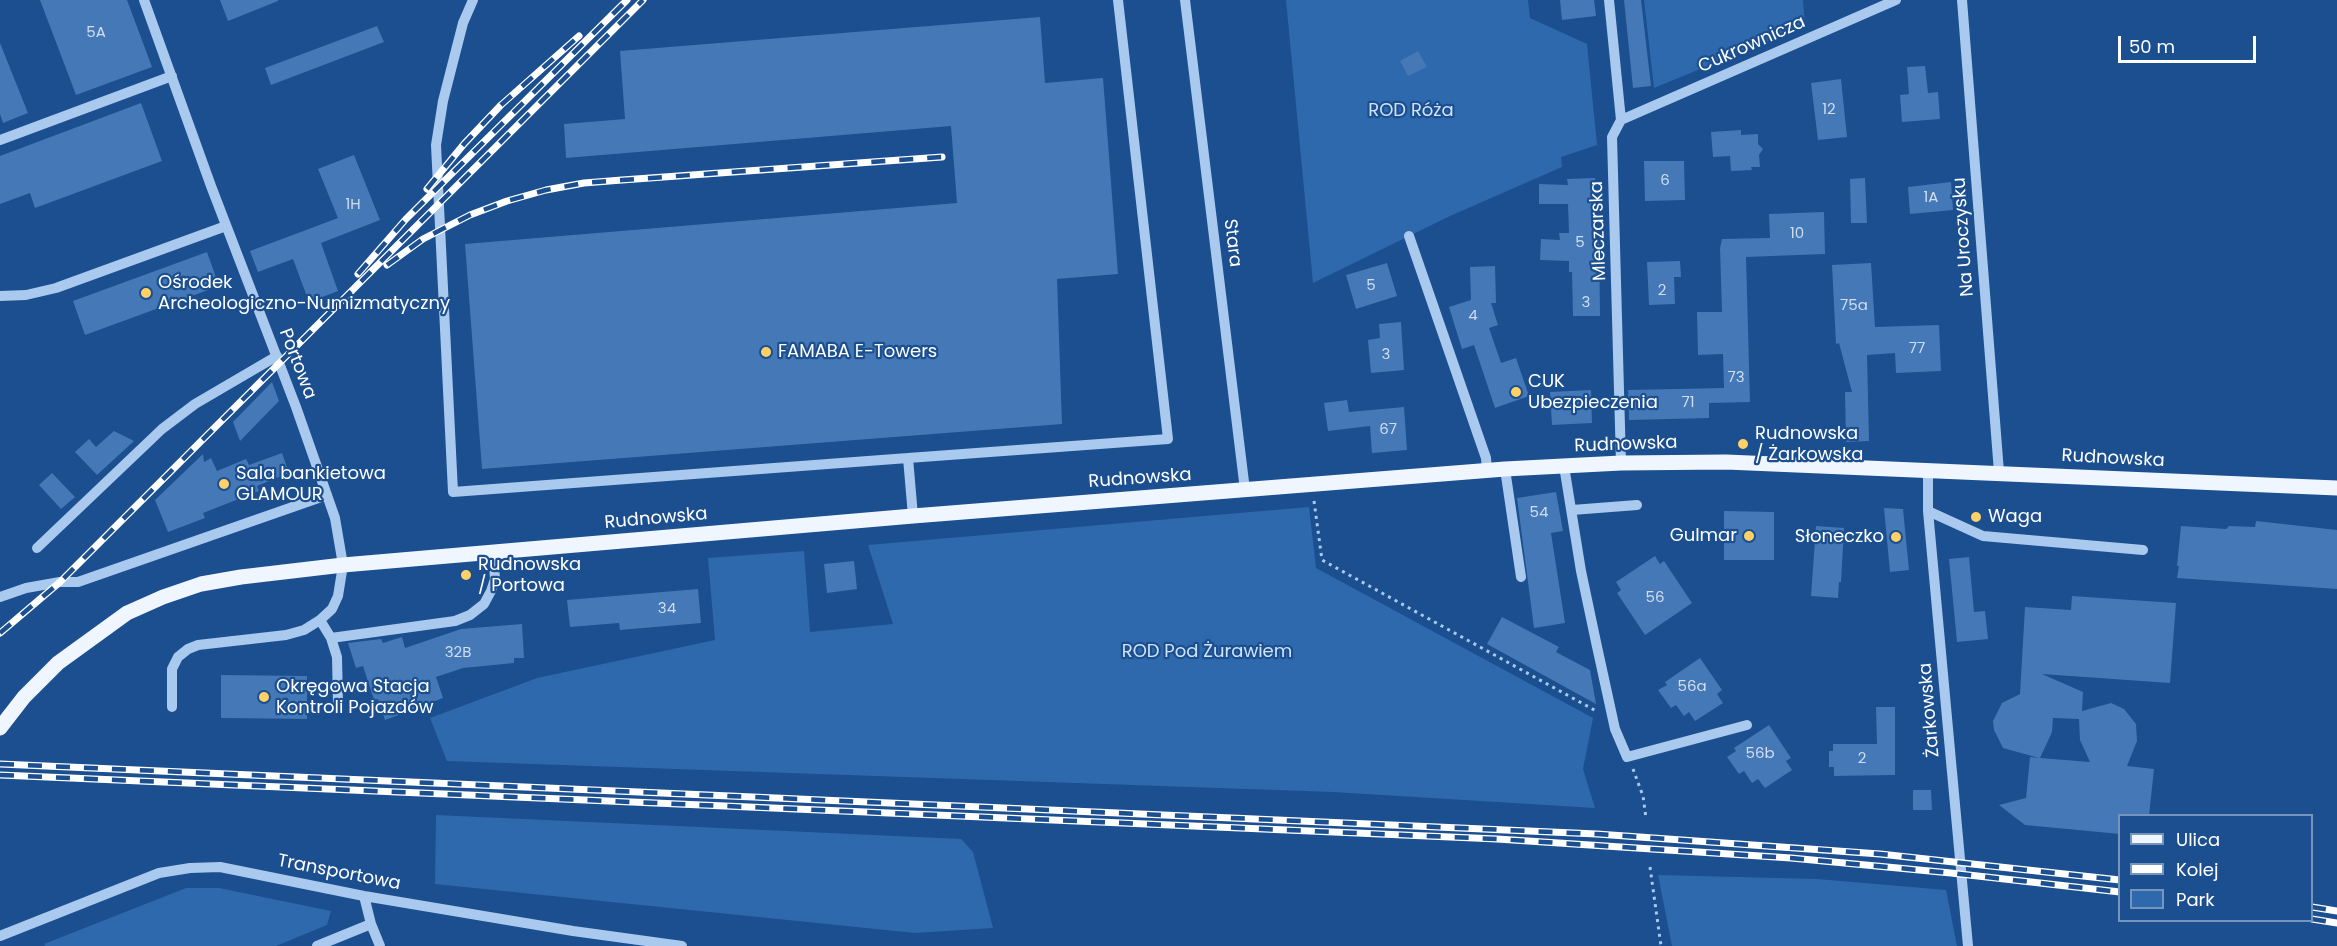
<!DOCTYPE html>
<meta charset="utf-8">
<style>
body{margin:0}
#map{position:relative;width:2337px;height:946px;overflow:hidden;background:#1b4f8f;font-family:Poppins,sans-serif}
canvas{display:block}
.legend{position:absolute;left:2118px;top:814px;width:195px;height:108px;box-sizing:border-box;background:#1b4f8f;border:2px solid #7695bc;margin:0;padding:8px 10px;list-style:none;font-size:18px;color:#fff}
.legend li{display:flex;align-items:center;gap:12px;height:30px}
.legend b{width:30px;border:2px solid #7695bc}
.scale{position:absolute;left:2118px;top:36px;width:138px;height:27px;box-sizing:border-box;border:3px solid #fff;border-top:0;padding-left:8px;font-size:18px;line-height:21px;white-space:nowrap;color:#fff;-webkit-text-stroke:4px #1b4f8f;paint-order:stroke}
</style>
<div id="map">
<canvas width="2337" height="946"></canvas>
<ul class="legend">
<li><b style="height:8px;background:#f0f6ff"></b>Ulica</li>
<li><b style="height:8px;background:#fff"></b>Kolej</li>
<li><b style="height:16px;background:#2e69ad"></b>Park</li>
</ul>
<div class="scale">50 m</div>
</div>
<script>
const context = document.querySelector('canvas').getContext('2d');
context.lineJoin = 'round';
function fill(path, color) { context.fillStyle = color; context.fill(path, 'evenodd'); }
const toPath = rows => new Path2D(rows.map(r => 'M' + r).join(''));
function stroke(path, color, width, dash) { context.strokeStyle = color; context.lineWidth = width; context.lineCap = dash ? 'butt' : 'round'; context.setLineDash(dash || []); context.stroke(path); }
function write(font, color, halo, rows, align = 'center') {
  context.font = font + ' Poppins,sans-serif'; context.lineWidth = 4.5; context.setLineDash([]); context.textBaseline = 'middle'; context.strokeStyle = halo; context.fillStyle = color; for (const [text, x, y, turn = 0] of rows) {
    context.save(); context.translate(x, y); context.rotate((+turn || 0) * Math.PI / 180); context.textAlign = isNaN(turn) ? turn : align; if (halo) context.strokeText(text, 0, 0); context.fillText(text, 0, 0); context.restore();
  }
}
fill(toPath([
 [1286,0,1528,0,1530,18,1587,44,1597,145,1561,157,1562,167,1450,216,1313,283],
 [1644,0,1803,0,1805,26,1654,88],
 [1309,507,1316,568,1593,718,1583,769,1595,808,1333,792,447,761,430,718,537,678,715,640,708,558,804,551,810,632,893,624,868,545],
 [436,815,961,839,973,852,993,928,915,933,435,884],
 [1658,875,1817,879,1946,890,1957,946,1672,946],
 [186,888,219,888,331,911,327,925,276,946,45,946,44,944]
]), '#2e69ad');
fill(toPath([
 [40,0,127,0,152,67,76,95],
 [220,0,278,0,278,1,228,21],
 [1560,0,1594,0,1596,16,1562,20],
 [1624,0,1641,0,1651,86,1633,88],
 [1040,17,1045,83,1103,78,1118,274,1057,279,1062,424,482,469,465,244,957,203,951,126,566,158,564,124,625,119,620,51],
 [377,26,384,42,271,85,265,68],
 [0,43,28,113,3,123,0,114],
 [1418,51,1427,67,1408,76,1400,61],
 [1925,66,1928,93,1938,92,1940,119,1902,122,1900,95,1909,94,1907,67],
 [1841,79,1847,137,1818,140,1811,83],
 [141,103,162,161,35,208,30,193,0,204,0,156],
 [1741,130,1741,135,1758,134,1758,144,1763,149,1759,155,1760,167,1751,167,1752,170,1731,171,1730,156,1713,157,1711,132],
 [354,155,380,220,321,243,338,291,309,302,293,259,258,272,250,251,338,218,318,169],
 [1644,161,1684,161,1685,200,1645,201],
 [1595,178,1597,232,1599,232,1600,316,1573,316,1572,272,1569,272,1569,261,1540,260,1541,239,1560,240,1559,233,1569,233,1568,204,1539,204,1539,184,1568,185,1567,179],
 [1865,178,1867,223,1851,223,1850,179],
 [1951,182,1953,210,1910,214,1908,187],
 [1824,212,1825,254,1746,257,1750,402,1709,403,1709,418,1629,420,1628,390,1724,388,1723,354,1698,355,1697,312,1722,312,1720,248,1722,239,1770,238,1769,214],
 [207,252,219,286,85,335,73,301],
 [1680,261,1681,277,1674,277,1675,304,1649,305,1647,262],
 [1387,263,1397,296,1356,309,1346,275],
 [1871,263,1875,327,1939,325,1941,371,1896,373,1895,353,1867,355,1869,441,1846,442,1845,392,1852,392,1839,343,1836,344,1832,265],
 [1495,266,1496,303,1491,303,1498,325,1489,328,1501,363,1516,358,1529,396,1495,408,1474,345,1462,349,1449,307,1471,300,1470,267],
 [1401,322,1404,370,1371,373,1368,340,1380,338,1379,324],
 [272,382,279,401,240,441,233,422],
 [1591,390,1592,423,1552,425,1550,392],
 [1347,400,1349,412,1404,407,1407,450,1372,453,1370,426,1328,431,1324,403],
 [114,431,134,441,97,475,75,452,89,439,96,447],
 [282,453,289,473,257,486,259,491,203,513,205,518,168,532,155,500,203,454,204,462,211,458,217,471,246,459,249,465],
 [52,473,75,497,61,509,39,485],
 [1556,492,1563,531,1551,533,1565,623,1534,628,1517,498],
 [1884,508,1903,509,1909,570,1890,572],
 [1724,511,1774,512,1774,560,1724,560],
 [2256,521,2337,530,2337,589,2177,578,2179,566,2177,566,2181,526,2226,529,2229,526,2255,527],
 [1816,526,1844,528,1841,582,1839,582,1838,598,1811,596],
 [1655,556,1660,564,1664,561,1692,603,1645,635,1617,593,1621,590,1616,582],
 [1969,557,1974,612,1985,611,1988,639,1957,642,1949,559],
 [854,561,857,589,827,593,824,564],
 [698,589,701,623,620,630,619,623,570,627,567,600],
 [2072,596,2176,603,2170,683,2042,674,2083,692,2082,711,2111,703,2124,709,2136,724,2137,741,2127,766,2154,769,2149,816,2120,816,2120,834,2025,825,1999,805,2026,798,2030,757,2039,758,2003,748,1994,730,1993,721,2002,703,2020,694,2025,607,2071,610],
 [2053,718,2079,719,2080,740,2090,762,2040,758,2052,732],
 [1502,617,1559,647,1556,652,1590,670,1596,704,1487,644],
 [522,624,524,658,514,658,514,663,463,668,436,677,443,698,385,720,378,699,374,700,363,666,356,668,348,643,381,639,383,643,402,637,405,648,461,629],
 [1700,658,1722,690,1717,694,1723,703,1695,721,1689,712,1684,716,1676,705,1671,708,1658,690,1667,685,1665,682],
 [221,675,307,676,307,719,221,718],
 [1876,707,1895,707,1895,775,1834,776,1834,767,1829,767,1829,751,1833,751,1833,744,1877,744],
 [1769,725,1791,758,1786,761,1792,770,1765,788,1758,779,1752,783,1744,771,1739,774,1727,757,1736,751,1734,748],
 [1913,790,1931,790,1932,810,1913,810]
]), '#4478b7');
stroke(toPath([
 [1314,501,1322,560,1598,712],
 [1633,769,1643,796,1646,818],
 [1650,867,1661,946]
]), '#a9c9ee', 3, [3, 4.5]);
stroke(toPath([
 [144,0,211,186,296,407,335,518,343,565,338,596,332,609,320,620,304,630,286,635,198,645,188,649,178,657,172,669,172,707],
 [473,0,463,23,443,101,436,145,453,492,908,458],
 [1185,0,1245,490],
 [1609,0,1621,120,1612,137,1621,463],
 [1962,0,1999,472],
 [1621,120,1896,0],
 [0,140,172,76],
 [1409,236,1486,458,1487,471],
 [0,296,26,295,56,288,226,226],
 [1564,466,1581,571,1596,642,1615,729,1627,757,1747,725],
 [1505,469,1521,577],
 [1928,471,1928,511,1968,946],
 [1572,510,1637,505],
 [1928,511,1983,536,2143,550],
 [913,516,908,458,1168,439,1118,0],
 [37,548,162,429,195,404,277,356],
 [0,597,26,588,60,582,78,582,327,495],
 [320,620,331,638,337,657,338,704],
 [331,638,455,621,470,615,484,604,491,591,495,579,493,552],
 [364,896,371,924,380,946],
 [0,936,159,873,190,868,220,867,364,896,573,931,682,946],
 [317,946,371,924]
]), '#a9c9ee', 10);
stroke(toPath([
 [0,728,24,697,58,663,127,613,163,597,201,584,241,577,343,565,913,516,1505,469,1621,463,1726,462,2337,488]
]), '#f0f6ff', 15);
const rail = toPath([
 [427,189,464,144,501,105,579,36],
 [387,265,423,239,470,215,507,201,546,190,584,183,622,180,942,157],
 [358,274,406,219,627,0],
 [0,633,60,582,643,0],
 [0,764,1597,834,1880,854,2120,880],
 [0,775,1497,839,1791,858,1951,873,2120,892],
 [2312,907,2337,911],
 [2312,919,2337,923]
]);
stroke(rail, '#fff', 7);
stroke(rail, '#1b4f8f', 4.5, [14]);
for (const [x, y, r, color] of [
 [146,293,6,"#ffd166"],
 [766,352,6,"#ffd166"],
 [1516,392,6,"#ffd166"],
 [1743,444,6,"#ffd166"],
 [224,484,6,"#ffd166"],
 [1976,517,6,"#ffd166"],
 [1749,536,6,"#ffd166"],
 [1896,537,6,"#ffd166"],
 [466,575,6,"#ffd166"],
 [264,697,6,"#ffd166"]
]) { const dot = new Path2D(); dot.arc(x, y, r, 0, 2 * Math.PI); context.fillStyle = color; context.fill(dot); stroke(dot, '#1b4f8f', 2); }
write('15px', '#d0dded', null, [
 ["5A",96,33],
 ["12",1829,110],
 ["6",1665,181],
 ["1A",1931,198],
 ["1H",353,205],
 ["10",1797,234],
 ["5",1580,243],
 ["5",1371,286],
 ["2",1662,291],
 ["3",1586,303],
 ["75a",1854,306],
 ["4",1473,316],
 ["77",1917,349],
 ["3",1386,355],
 ["73",1736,378],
 ["71",1688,403],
 ["67",1388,430],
 ["54",1539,513],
 ["56",1655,598],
 ["34",667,609],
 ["32B",458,653],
 ["56a",1692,687],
 ["56b",1760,754],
 ["2",1862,759]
]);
write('18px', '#fff', '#1b4f8f', [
 ["Cukrownicza",1752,45,-24],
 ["Mleczarska",1599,231,-92],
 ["Na Uroczysku",1964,237,-94],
 ["Stara",1232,243,83],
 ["Portowa",297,364,69],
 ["Rudnowska",1626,445,-2],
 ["Rudnowska",2113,459,3],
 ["Rudnowska",1140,479,-4],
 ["Rudnowska",656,519,-5],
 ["Żarkowska",1930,710,-95],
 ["Transportowa",339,873,11]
]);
write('18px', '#cfe3fa', '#1b4f8f', [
 ["ROD Róża",1411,111],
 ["ROD Pod Żurawiem",1207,652]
]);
write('18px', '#fff', '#1b4f8f', [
 ["Ośrodek",158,283],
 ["Archeologiczno-Numizmatyczny",158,304],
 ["FAMABA E-Towers",778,352],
 ["CUK",1528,382],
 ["Ubezpieczenia",1528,403],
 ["Rudnowska",1755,434],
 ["/ Żarkowska",1755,455],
 ["Sala bankietowa",236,474],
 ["GLAMOUR",236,495],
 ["Waga",1988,517],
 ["Gulmar",1737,536,"right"],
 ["Słoneczko",1884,537,"right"],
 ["Rudnowska",478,565],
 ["/ Portowa",478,586],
 ["Okręgowa Stacja",276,687],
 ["Kontroli Pojazdów",276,708]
], 'left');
</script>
